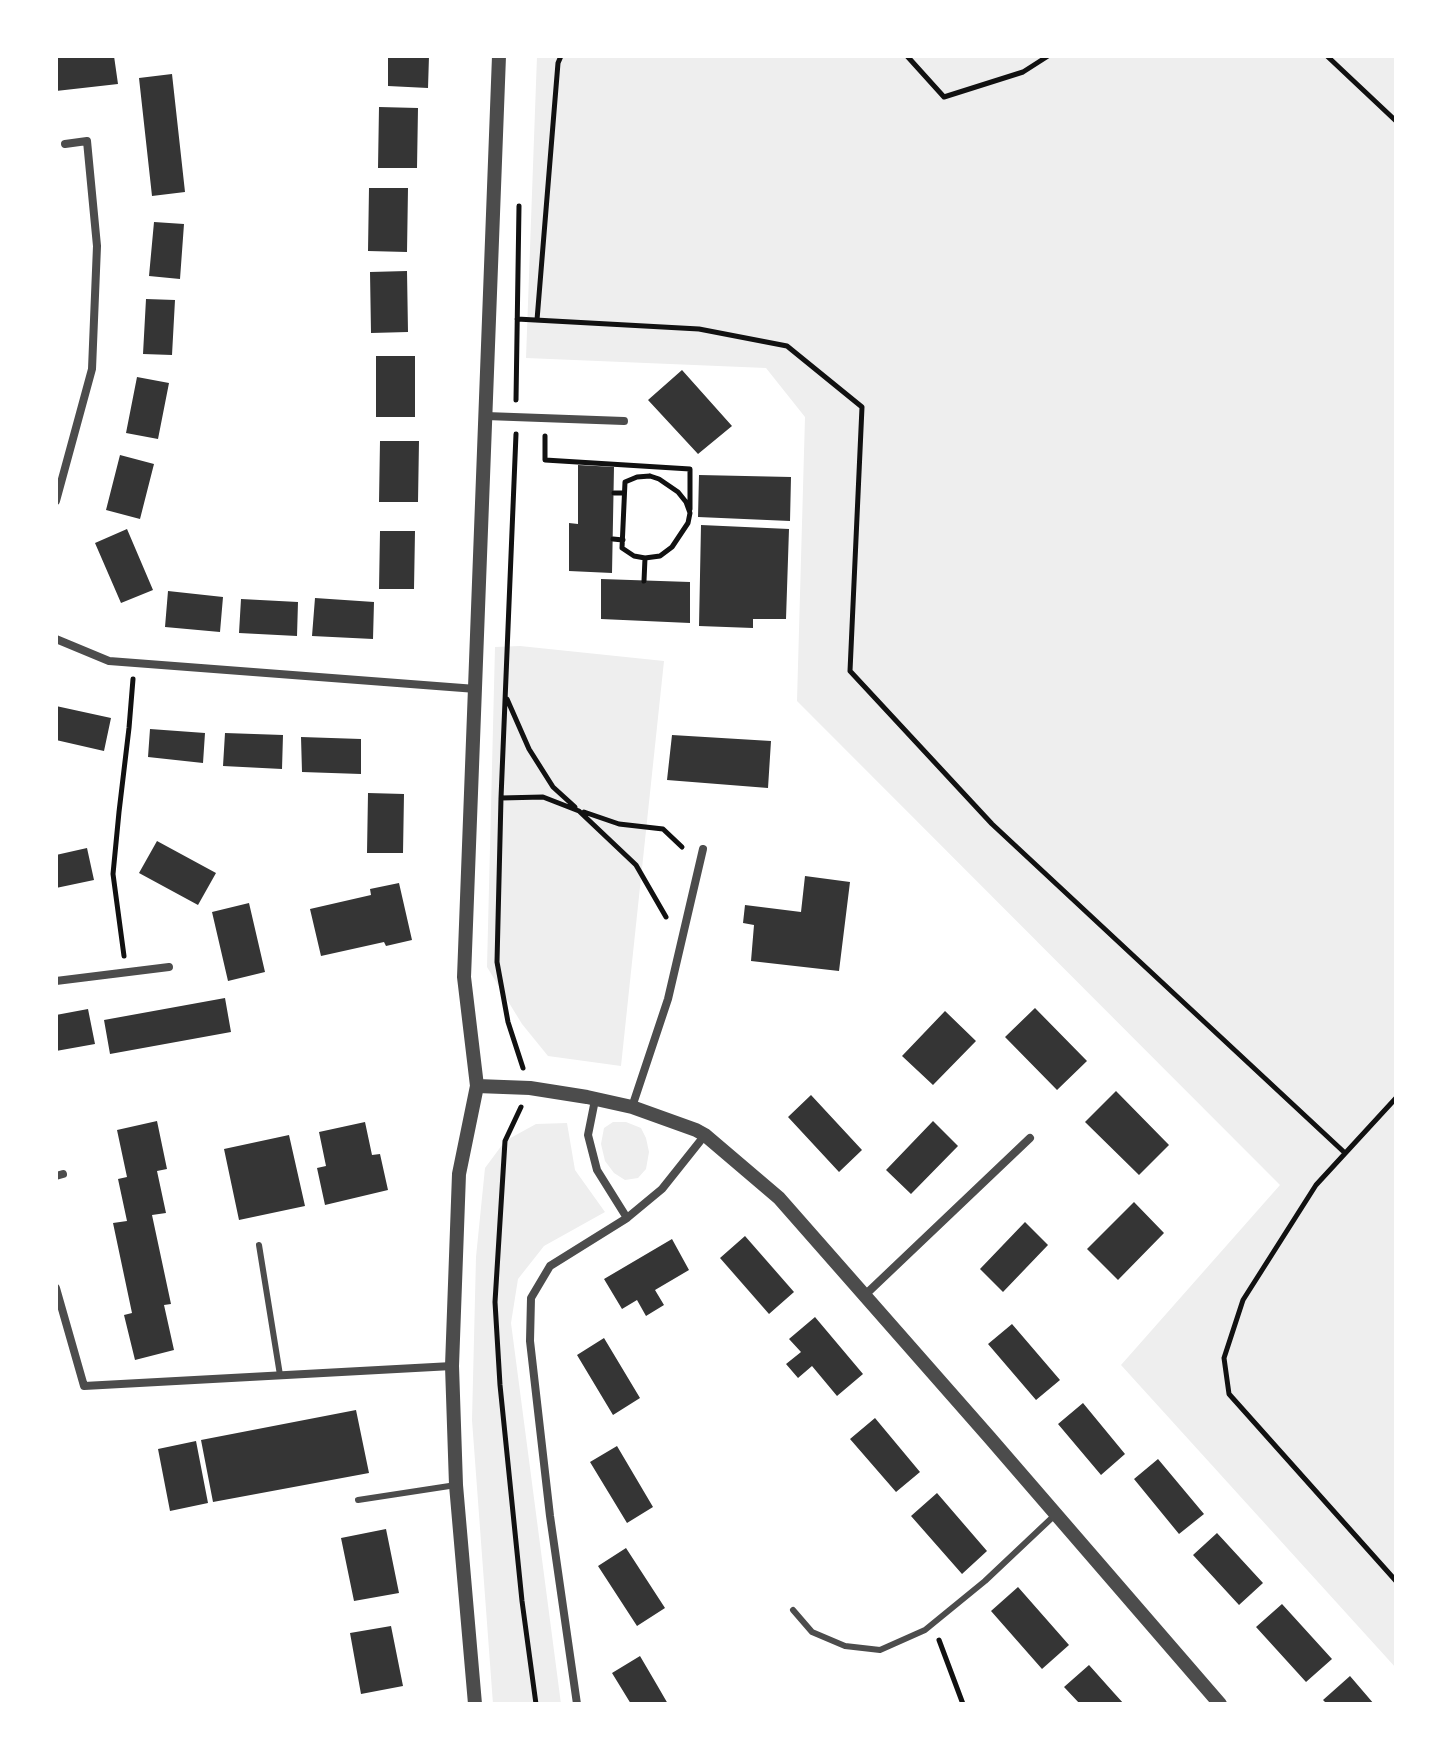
<!DOCTYPE html>
<style>
body{margin:0}
#map{position:relative;width:1452px;height:1760px;overflow:hidden;background:#fff;font-family:Poppins,sans-serif}
canvas{display:block}
.frame{position:absolute;inset:0;border:58px solid #fff;pointer-events:none}
</style>
<div id="map">
<canvas width="1452" height="1760"></canvas>
<div class="frame"></div>
</div>
<script>
const context = document.querySelector('canvas').getContext('2d');
context.lineJoin = 'round';
function fill(path, color) { context.fillStyle = color; context.fill(path, 'evenodd'); }
const toPath = rows => new Path2D(rows.map(r => 'M' + r).join(''));
function stroke(path, color, width, dash) { context.strokeStyle = color; context.lineWidth = width; context.lineCap = dash ? 'butt' : 'round'; context.setLineDash(dash || []); context.stroke(path); }
fill(toPath([
 [537,56,1396,56,1396,1668,1121,1365,1280,1185,797,701,805,417,766,368,526,358],
 [520,646,664,661,621,1066,548,1056,522,1024,487,967,495,647],
 [613,1122,626,1122,641,1128,646,1138,649,1152,646,1169,638,1178,625,1180,614,1173,605,1161,601,1144,604,1128],
 [567,1123,575,1170,605,1212,544,1246,518,1279,511,1323,561,1704,493,1704,472,1420,476,1257,485,1168,505,1141,536,1124]
]), '#eee');
fill(toPath([
 [56,56,114,56,118,84,56,91],
 [388,56,429,56,428,88,388,86],
 [172,74,185,192,152,196,139,78],
 [379,107,418,108,417,168,378,168],
 [369,188,408,188,407,252,368,251],
 [154,222,184,224,180,279,149,276],
 [407,271,408,332,371,333,370,272],
 [146,299,175,300,172,355,143,354],
 [376,356,415,356,415,417,376,417],
 [682,370,732,426,698,454,648,400],
 [137,377,169,383,158,439,126,433],
 [380,441,419,441,418,502,379,502],
 [120,455,154,464,140,519,106,510],
 [578,465,614,467,612,573,569,571,569,523,578,524],
 [699,475,791,477,790,521,698,517],
 [701,525,789,529,786,619,753,619,753,628,699,626],
 [127,529,153,590,121,603,95,543],
 [380,531,415,531,414,589,379,589],
 [601,579,690,582,690,623,601,619],
 [168,591,223,597,220,632,165,627],
 [315,598,374,602,373,639,312,636],
 [241,599,298,602,297,636,239,633],
 [56,706,111,718,104,751,56,740],
 [150,729,205,733,203,763,148,757],
 [225,733,283,735,282,769,223,766],
 [672,735,771,741,768,788,667,780],
 [301,737,361,739,361,774,302,772],
 [368,793,404,794,403,853,367,853],
 [157,841,216,873,198,905,139,873],
 [87,848,94,880,56,888,56,855],
 [805,876,850,882,839,971,751,961,754,925,743,923,745,905,801,912],
 [399,883,412,940,386,946,384,942,321,956,310,909,371,895,370,889],
 [249,903,265,972,228,981,212,912],
 [225,998,231,1032,110,1054,104,1020],
 [1035,1008,1087,1061,1057,1090,1005,1037],
 [88,1009,95,1044,56,1051,56,1015],
 [945,1011,976,1041,933,1085,902,1056],
 [1116,1091,1169,1145,1139,1175,1085,1122],
 [811,1095,862,1150,839,1172,788,1117],
 [157,1121,167,1169,157,1171,166,1213,152,1215,171,1304,164,1305,174,1350,135,1360,124,1315,132,1313,113,1223,127,1221,118,1179,127,1177,117,1130],
 [933,1121,958,1146,911,1194,886,1170],
 [365,1122,372,1155,380,1154,388,1190,325,1205,317,1168,326,1166,319,1132],
 [289,1135,305,1206,239,1220,224,1149],
 [1134,1202,1164,1233,1118,1280,1087,1249],
 [1025,1222,1048,1245,1003,1292,980,1269],
 [745,1236,794,1292,769,1314,720,1258],
 [672,1239,689,1270,655,1290,664,1305,646,1316,637,1300,622,1309,604,1279],
 [815,1317,863,1374,837,1396,812,1366,798,1378,786,1364,801,1352,789,1339],
 [1012,1324,1060,1380,1036,1400,988,1344],
 [604,1338,640,1398,613,1415,577,1355],
 [1083,1403,1125,1454,1101,1475,1058,1424],
 [356,1410,369,1473,213,1502,201,1440],
 [875,1418,920,1472,896,1492,850,1439],
 [196,1441,208,1503,170,1511,158,1449],
 [617,1446,653,1507,627,1523,590,1462],
 [1158,1459,1204,1514,1179,1534,1134,1479],
 [937,1493,987,1551,962,1574,911,1516],
 [386,1529,399,1593,354,1601,341,1538],
 [1217,1533,1263,1583,1239,1605,1193,1555],
 [626,1548,665,1608,637,1626,598,1566],
 [1018,1587,1069,1645,1042,1669,991,1611],
 [1282,1604,1332,1659,1306,1682,1256,1627],
 [391,1626,403,1686,361,1694,350,1633],
 [640,1656,657,1685,668,1704,631,1704,612,1673],
 [1089,1665,1114,1693,1124,1704,1080,1704,1064,1687],
 [1350,1676,1374,1704,1327,1704,1323,1700]
]), '#353535');
stroke(toPath([
 [907,56,944,97,1023,72,1048,56],
 [1327,56,1396,121],
 [517,319,699,329,787,346,862,407,850,671,992,824,1345,1153],
 [537,320,558,63,561,56],
 [516,400,519,206],
 [516,434,501,798,497,962,508,1022,523,1068],
 [545,436,545,460,690,469,690,509],
 [650,476,659,479,678,492,686,502,690,513,688,523,672,547,660,556,645,558,634,556,622,548,625,482,637,477,650,476],
 [614,493,624,493],
 [613,539,623,540],
 [644,581,645,558],
 [507,699,529,749,553,787,575,807],
 [501,798,543,797,579,811,636,865,666,917],
 [584,812,619,824,663,829,682,847],
 [124,956,113,874,119,812,129,728,133,679],
 [1396,1098,1316,1185,1243,1300,1224,1358,1229,1394,1396,1581],
 [521,1107,505,1141,495,1302,500,1385,522,1601,536,1704],
 [939,1640,963,1704]
]), '#111', 5);
stroke(toPath([
 [259,1245,280,1375],
 [358,1500,456,1485],
 [793,1610,812,1632,845,1646,880,1650,925,1630,985,1581,1056,1514]
]), '#4c4c4c', 6);
stroke(toPath([
 [486,416,624,421],
 [56,501,92,369,97,246,87,141,65,144],
 [56,639,109,661,476,689],
 [56,981,169,967],
 [595,1100,588,1135,597,1170,627,1218],
 [632,1107,668,999,703,849],
 [56,1176,63,1174],
 [56,1288,84,1386,452,1366],
 [865,1295,1030,1138],
 [577,1704,550,1516,530,1341,531,1298,550,1266,627,1218,662,1189,705,1135]
]), '#4c4c4c', 8);
stroke(toPath([
 [477,1086,530,1088,587,1097,632,1107,696,1130,705,1135,779,1198,990,1438,1220,1704],
 [475,1704,456,1485,452,1366,459,1174,477,1086,464,977,499,56]
]), '#4c4c4c', 14);
</script>
